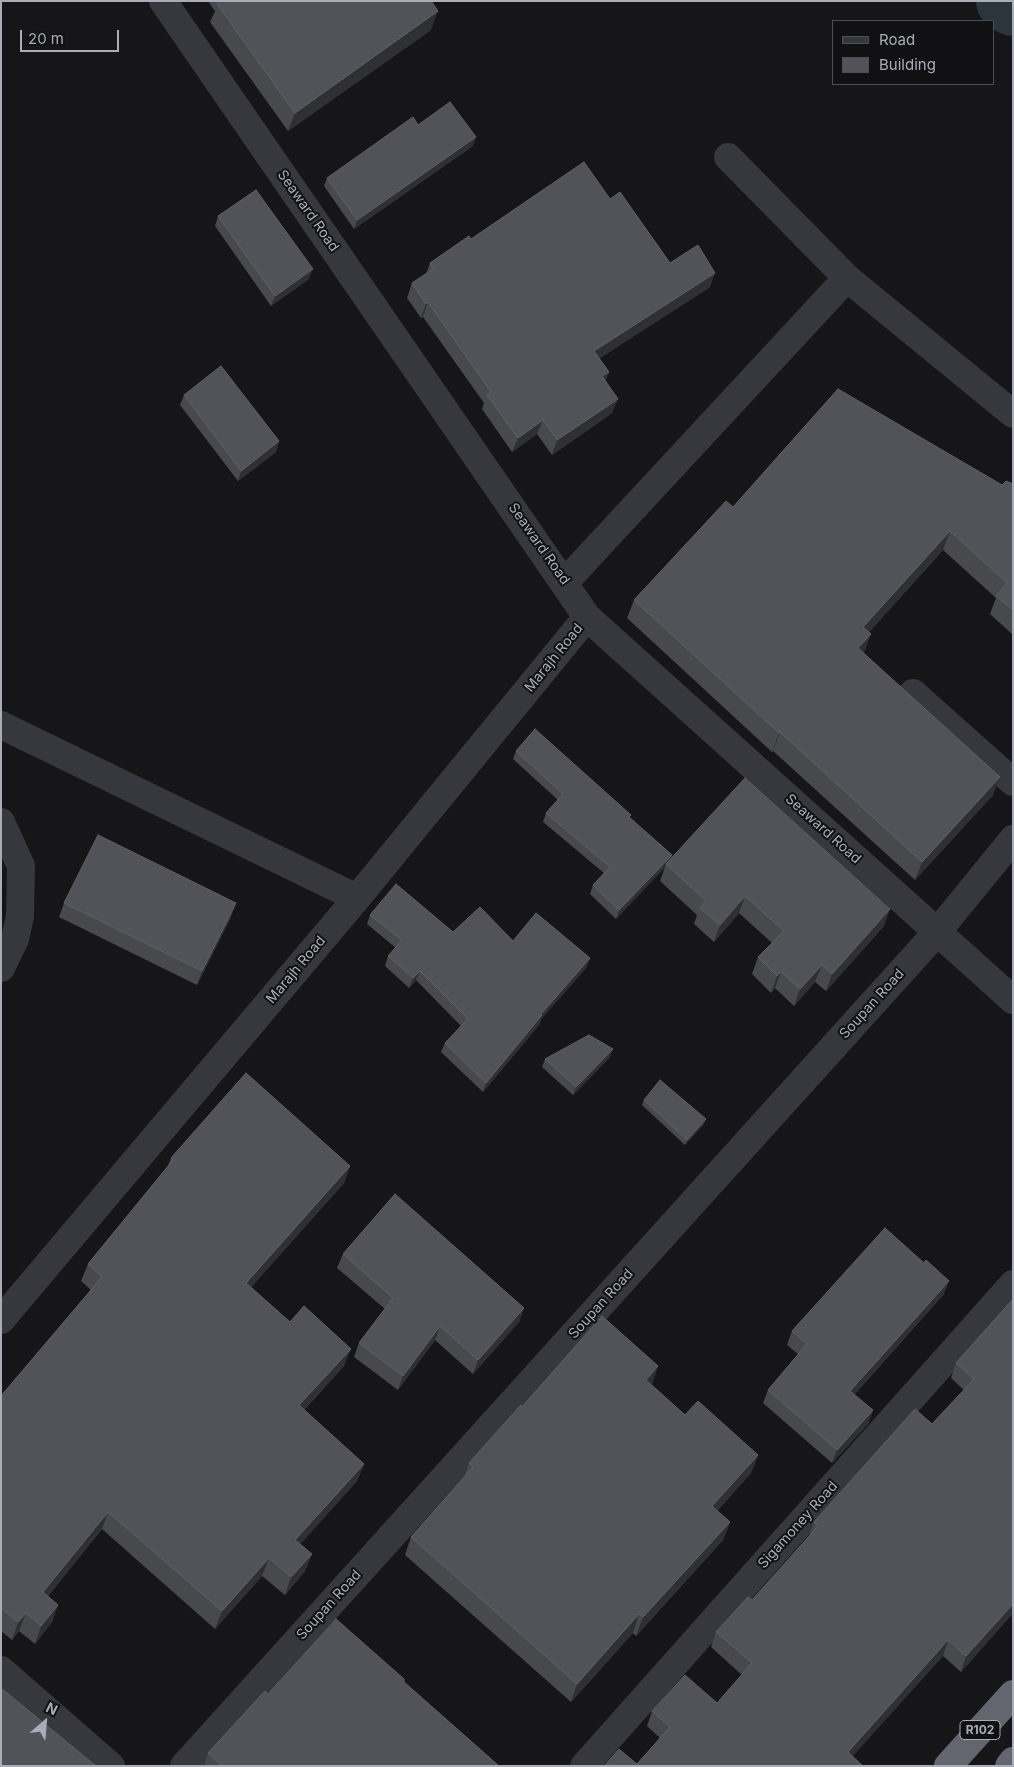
<!DOCTYPE html>
<style>
body{margin:0}
#map{position:relative;width:1014px;height:1767px;overflow:hidden;background:#161618;font-family:Inter,sans-serif}
canvas{display:block}
.frame{position:absolute;inset:0;border:2px solid #a8adb8;pointer-events:none}
.legend{position:absolute;left:832px;top:20px;width:162px;height:65px;box-sizing:border-box;background:#111113;border:1px solid #4d4f55;margin:0;padding:6px 9px;list-style:none;font-size:15px;color:#a8adb8}
.legend li{display:flex;align-items:center;gap:10px;height:25px}
.legend b{width:25px;border:1px solid #4d4f55}
.north{position:absolute;left:20px;top:1697px;width:50px;height:50px;-webkit-text-stroke:4px #111113;paint-order:stroke;rotate:27deg;font-size:14px;font-weight:700;line-height:20px;text-align:center;color:#a8adb8}
.north::after{content:'';display:block;margin:auto;width:18px;height:22px;background:#a8adb8;clip-path:polygon(50% 0,100% 100%,50% 72%,0 100%)}
.scale{position:absolute;left:20px;top:30px;width:99px;height:22px;box-sizing:border-box;border:2px solid #a8adb8;border-top:0;padding-left:6px;font-size:15px;line-height:18px;white-space:nowrap;color:#a8adb8;-webkit-text-stroke:4px #111113;paint-order:stroke}
</style>
<div id="map">
<canvas width="1014" height="1767"></canvas>
<div class="frame"></div>
<ul class="legend">
<li><b style="height:6px;background:#37383d"></b>Road</li>
<li><b style="height:14px;background:#525359"></b>Building</li>
</ul>
<div class="north">N</div>
<div class="scale">20 m</div>
</div>
<script>
const context = document.querySelector('canvas').getContext('2d');
context.lineJoin = 'round';
const toPath = rows => new Path2D(rows.map(r => 'M' + r).join(''));
function stroke(path, color, width, dash) { context.strokeStyle = color; context.lineWidth = width; context.lineCap = dash ? 'butt' : 'round'; context.setLineDash(dash || []); context.stroke(path); }
function fill(path, color) { context.fillStyle = color; context.fill(path, 'evenodd'); }
function write(font, color, halo, rows, align = 'center') {
  context.font = font + ' Inter,sans-serif'; context.lineWidth = 4; context.setLineDash([]); context.textBaseline = 'middle'; context.strokeStyle = halo; context.fillStyle = color; for (const [text, x, y, turn = 0] of rows) {
    context.save(); context.translate(x, y); context.rotate((+turn || 0) * Math.PI / 180); context.textAlign = isNaN(turn) ? turn : align; if (halo) context.strokeText(text, 0, 0); context.fillText(text, 0, 0); context.restore();
  }
}
stroke(toPath([
 [1006,1,1013,6]
]), '#2c353c', 60);
stroke(toPath([
 [163,1,587,617,1013,1000],
 [728,157,847,278],
 [565,582,847,278,1013,414],
 [913,693,1013,782],
 [1,725,357,898],
 [1,822,21,866,20,916,15,939,1,968],
 [1,1320,357,898,587,617],
 [1,1670,111,1766],
 [184,1766,938,931,1013,839],
 [584,1766,1013,1284]
]), '#37383d', 28);
stroke(toPath([
 [948,1766,1013,1694],
 [1009,1766,1013,1761]
]), '#63666e', 28);
fill(toPath([
 [208,1,431,1,431,30,288,131,210,22,215,11],
 [473,146,354,229,324,186,327,178],
 [610,199,670,263,710,287,600,358,612,413,552,455,537,434,512,452,482,409,484,403,423,317,421,318,407,298,412,283,426,274,430,263,471,239],
 [218,216,309,279,271,306,215,226],
 [184,395,279,441,276,452,238,481,180,405],
 [1013,484,1013,635,990,614,996,598,943,550,869,632,864,653,993,795,915,880,773,751,772,752,627,618,634,600,733,507],
 [516,751,630,818,672,855,670,860,884,926,826,991,815,982,794,1006,775,988,771,993,752,974,758,957,772,943,739,913,714,942,694,924,697,915,660,881,665,867,616,919,590,894,593,885,604,873,543,822,546,813,558,800,513,759],
 [64,903,231,917,197,985,59,917],
 [370,915,453,932,513,941,590,958,586,968,541,1019,539,1025,483,1092,441,1052,445,1043,461,1026,416,980,409,988,385,966,388,956,396,948,367,924],
 [610,1057,573,1095,542,1067,545,1059],
 [644,1100,704,1124,685,1145,642,1105],
 [171,1158,350,1166,344,1183,251,1287,290,1322,344,1366,304,1410,364,1464,357,1481,300,1544,312,1554,305,1571,285,1595,262,1576,215,1629,102,1529,48,1596,58,1605,52,1622,35,1644,19,1631,12,1640,1,1631,1,1396,91,1290,81,1281,88,1264,167,1168],
 [343,1254,524,1308,519,1322,473,1374,435,1340,398,1390,354,1357,359,1343,385,1309,337,1268],
 [944,1294,854,1395,873,1410,868,1424,832,1463,763,1403,768,1390,798,1354,787,1345,792,1331],
 [1013,1299,1013,1613,961,1672,943,1656,852,1756,637,1764,660,1738,647,1726,652,1711,717,1703,742,1675,711,1647,716,1632,752,1600,809,1536,814,1522,932,1424,964,1390,951,1378,956,1363],
 [652,1385,685,1415,758,1455,751,1473,717,1511,730,1522,723,1540,636,1636,633,1633,571,1702,405,1555,411,1537,464,1478,469,1463,522,1407],
 [404,1682,499,1766,204,1766,208,1753,268,1694]
]), '#47494d');
fill(toPath([
 [438,11,431,30,288,131,295,113],
 [476,137,473,146,354,229,357,220],
 [313,269,309,279,271,306,275,296],
 [715,273,710,287,589,365,594,351],
 [428,302,423,317,421,318,426,304],
 [609,372,604,386,602,376],
 [618,399,612,413,552,455,557,440],
 [543,420,537,434,512,452,518,438],
 [279,441,276,452,238,481,241,471],
 [950,531,943,550,857,646,863,627],
 [871,634,864,653,858,648],
 [780,732,773,751,772,752,779,733],
 [1000,777,993,795,915,880,922,862],
 [672,855,669,863,666,864,665,867,616,919,619,910],
 [745,896,739,913,714,942,720,925],
 [236,903,231,917,197,985,202,971],
 [890,909,884,926,826,991,832,974],
 [590,958,586,968,541,1019,539,1025,483,1092,486,1083,541,1014],
 [822,965,815,982,794,1006,800,989],
 [420,971,416,980,409,988,413,978],
 [781,972,775,988,771,993,777,976],
 [613,1049,610,1057,573,1095,576,1087],
 [706,1119,704,1124,685,1145,687,1140],
 [350,1166,344,1183,240,1300,246,1283],
 [949,1281,944,1294,845,1405,850,1391],
 [524,1308,519,1322,473,1374,478,1360],
 [440,1326,435,1340,398,1390,403,1376],
 [351,1349,344,1366,292,1422,299,1405],
 [658,1366,652,1385,646,1380],
 [873,1410,868,1424,832,1463,837,1450],
 [758,1455,751,1473,705,1524,712,1506],
 [364,1464,357,1481,289,1557,295,1540],
 [108,1512,102,1529,37,1609,43,1592],
 [730,1522,723,1540,636,1636,643,1617],
 [312,1554,305,1571,285,1595,291,1577],
 [269,1558,262,1576,215,1629,222,1611],
 [1013,1604,1013,1613,961,1672,966,1656],
 [58,1605,52,1622,35,1644,41,1626],
 [26,1613,19,1631,12,1640,18,1622],
 [639,1614,633,1633,571,1702,577,1684],
 [948,1640,943,1656,844,1766,848,1752]
]), '#2f3033');
const building = toPath([
 [221,1,431,1,438,11,295,113,217,4,221,1],
 [450,102,476,137,357,220,327,178,413,117,418,125,450,102],
 [584,162,610,199,620,192,670,263,698,245,715,273,594,351,609,372,602,376,618,399,557,440,543,420,518,438,487,395,491,392,428,302,426,304,412,283,433,269,430,263,469,236,471,239,584,162],
 [256,190,313,269,275,296,218,216,256,190],
 [221,366,279,441,241,471,184,395,221,366],
 [838,389,1002,485,1006,481,1013,484,1013,610,996,596,1007,583,950,531,863,627,871,634,858,648,1000,777,922,862,780,732,779,733,634,600,726,501,733,507,838,389],
 [535,729,631,815,629,817,672,855,619,910,593,885,610,867,546,813,563,794,516,751,535,729],
 [745,778,890,909,832,974,822,965,800,989,781,972,777,976,758,957,784,931,745,896,720,925,700,908,706,901,666,864,745,778],
 [98,835,236,903,202,971,64,903,98,835],
 [396,884,453,932,480,907,513,941,536,913,590,958,541,1014,542,1015,486,1083,445,1043,468,1019,420,971,413,978,388,956,402,940,370,915,396,884],
 [589,1035,613,1049,576,1087,545,1059,589,1035],
 [246,1073,350,1166,246,1283,290,1322,304,1306,351,1349,299,1405,364,1464,295,1540,312,1554,291,1577,269,1558,222,1611,108,1512,43,1592,58,1605,41,1626,26,1613,18,1622,1,1608,1,1396,102,1277,88,1264,173,1160,171,1158,246,1073],
 [660,1080,706,1119,687,1140,644,1100,660,1080],
 [395,1194,524,1308,478,1360,440,1326,403,1376,359,1343,393,1298,343,1254,395,1194],
 [885,1228,924,1263,926,1260,949,1281,850,1391,873,1410,837,1450,768,1390,807,1344,792,1331,885,1228],
 [1013,1299,1013,1604,966,1656,948,1640,848,1752,863,1766,604,1766,619,1749,637,1764,670,1727,652,1711,685,1675,717,1703,752,1663,716,1632,748,1597,752,1600,818,1526,814,1522,915,1409,932,1424,974,1379,956,1363,1013,1299],
 [602,1316,658,1366,646,1380,685,1415,698,1401,758,1455,712,1506,730,1522,643,1617,639,1614,577,1684,411,1537,473,1467,469,1463,521,1405,522,1407,602,1316],
 [336,1619,404,1679,404,1682,499,1766,222,1766,208,1753,265,1691,268,1694,336,1619],
 [1,1688,96,1766,1,1766,1,1688]
]);
fill(building, '#525359');
stroke(building, '#5f6168', 1);
for (const [x, y, w] of [
 [980,1730,40]
]) { const box = new Path2D(); box.roundRect(x - w / 2, y - 9.5, w, 19, 4); context.fillStyle = '#111113'; context.fill(box); stroke(box, '#a8adb8', 1); }
write('bold 12px', '#a8adb8', null, [
 ["R102",980,1730]
]);
write('14px', '#a8adb8', '#111113', [
 ["Seaward Road",308,211,55],
 ["Seaward Road",539,544,55],
 ["Marajh Road",554,658,-51],
 ["Seaward Road",823,829,42],
 ["Marajh Road",296,970,-50],
 ["Soupan Road",872,1004,-48],
 ["Soupan Road",601,1304,-48],
 ["Sigamoney Road",798,1525,-48],
 ["Soupan Road",329,1605,-48]
]);
</script>
